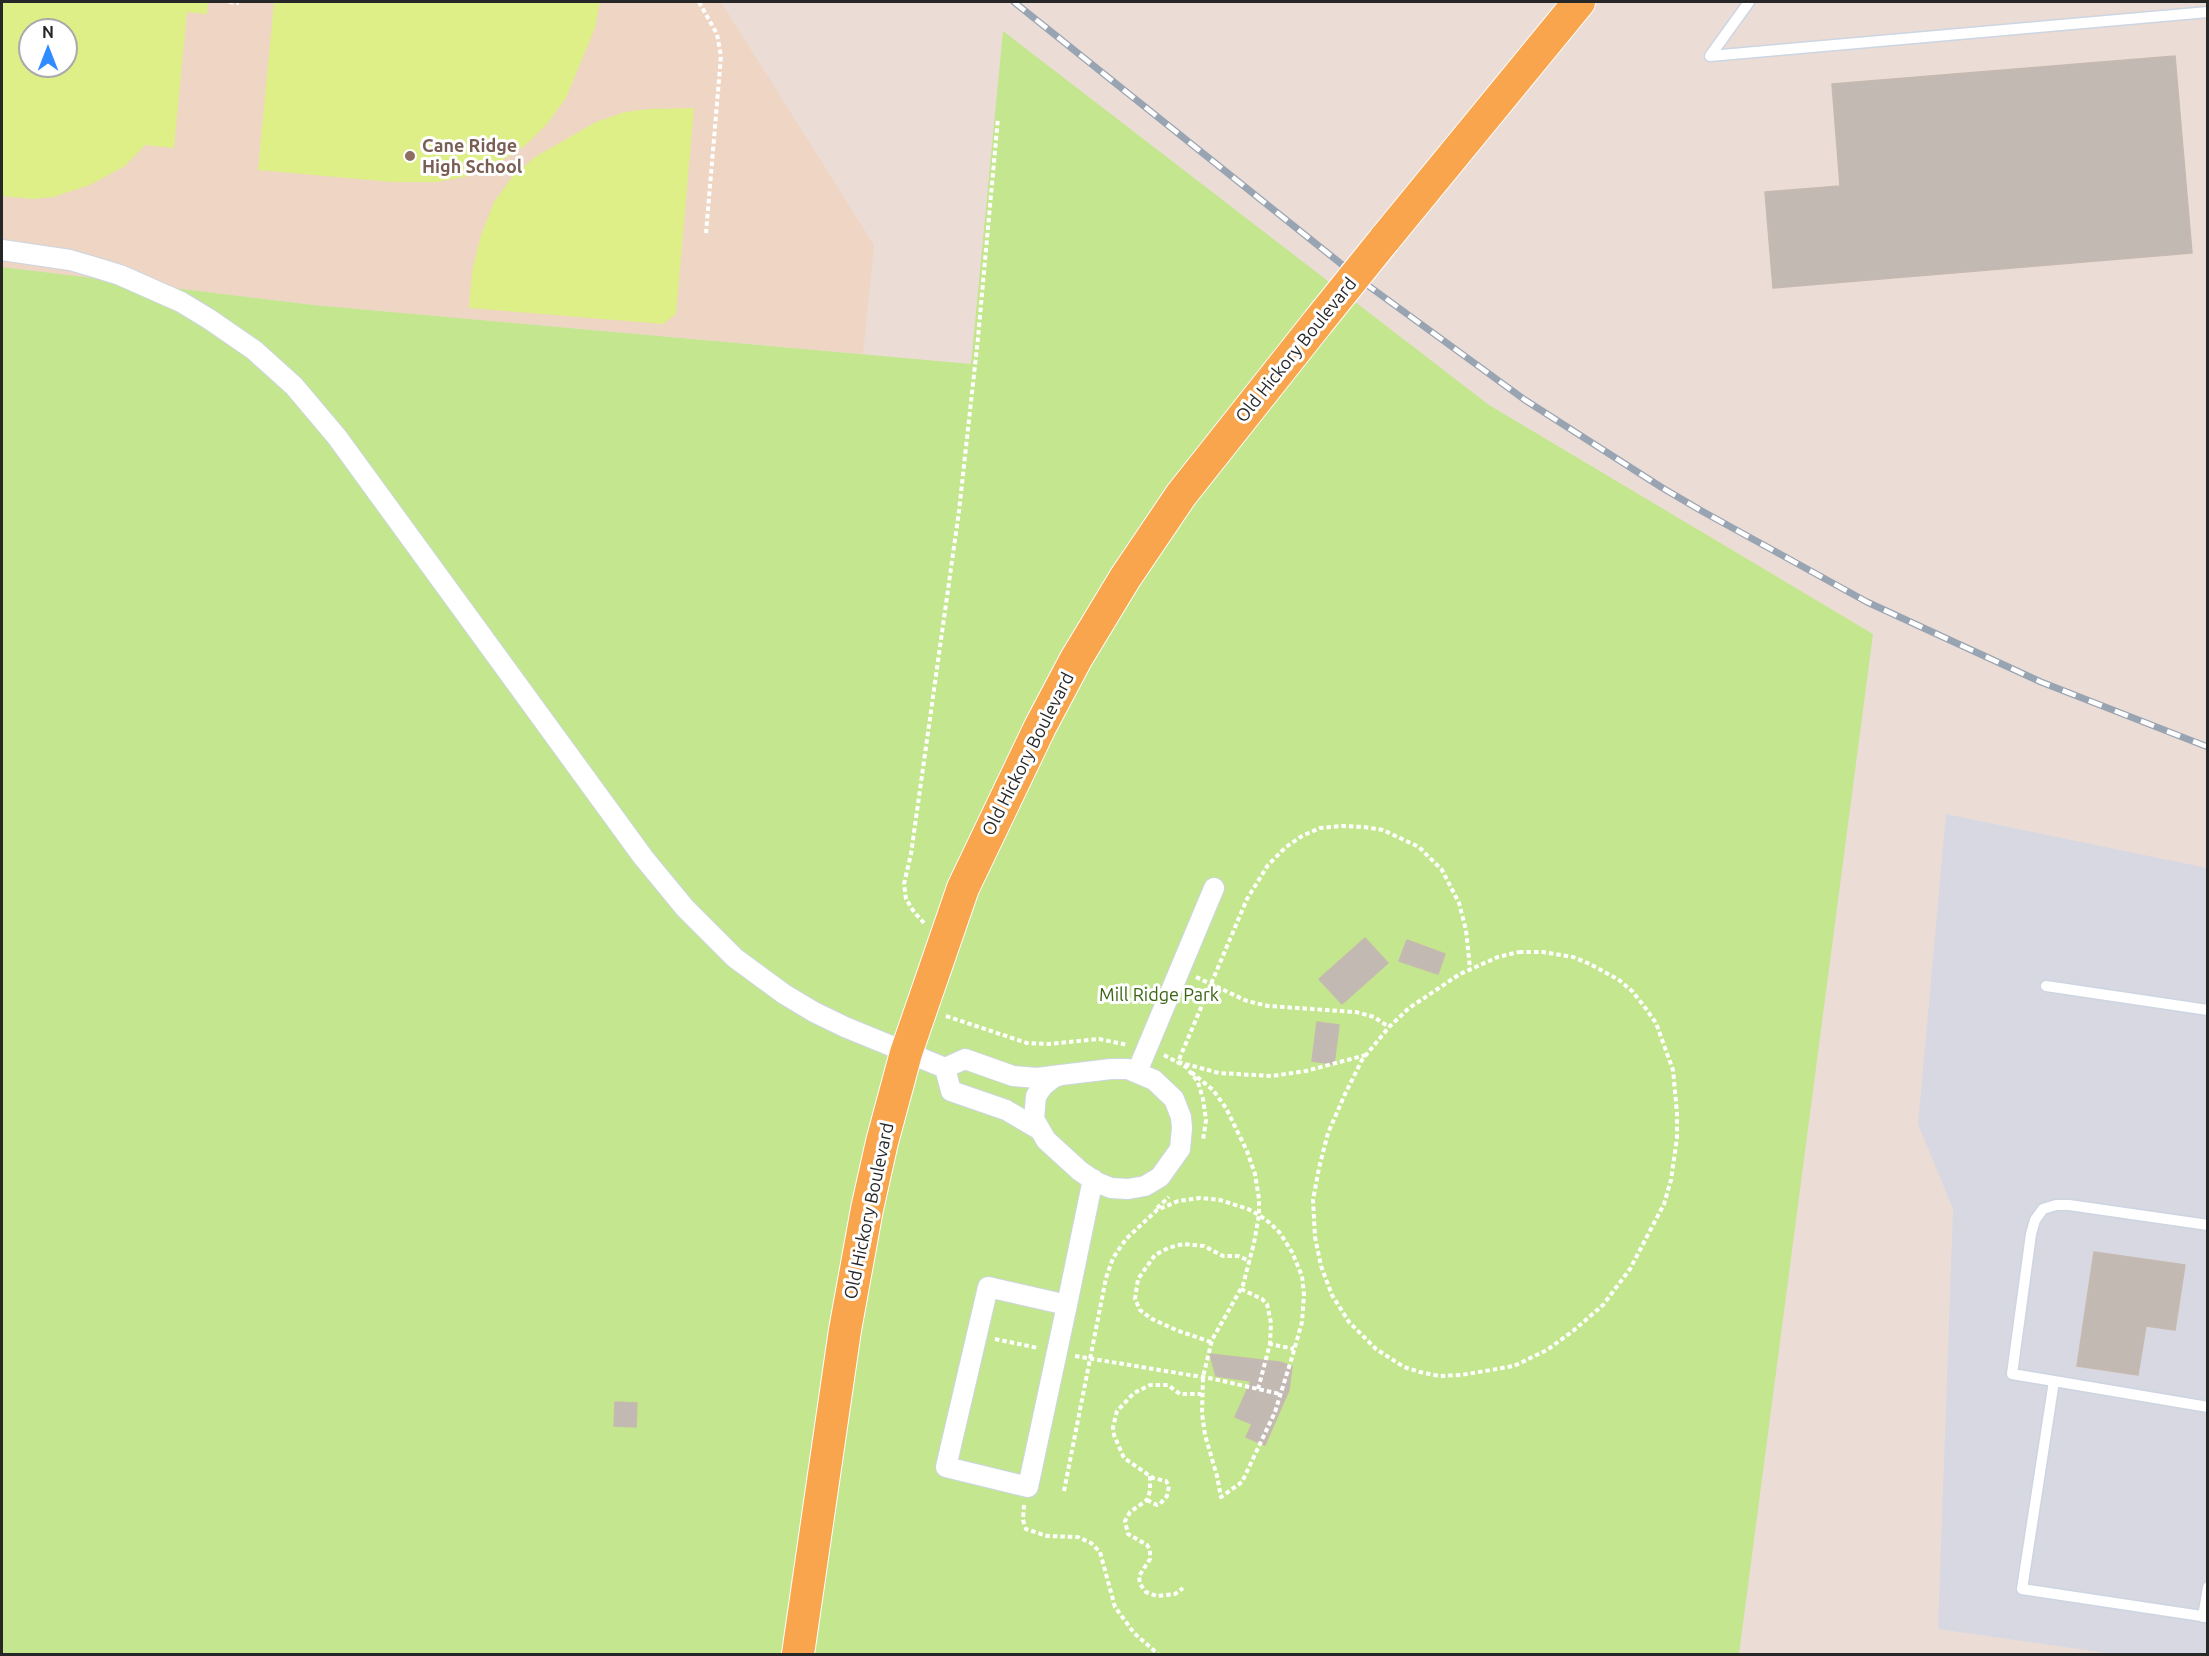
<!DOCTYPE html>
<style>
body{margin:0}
#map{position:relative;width:2209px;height:1656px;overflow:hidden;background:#ebddd6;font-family:Ubuntu,sans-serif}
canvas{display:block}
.frame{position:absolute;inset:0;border:3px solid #272727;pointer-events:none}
.north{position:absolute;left:18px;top:18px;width:60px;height:60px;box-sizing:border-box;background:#fff;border:2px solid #a9a9a9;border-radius:50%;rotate:0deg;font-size:16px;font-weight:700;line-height:24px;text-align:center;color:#272727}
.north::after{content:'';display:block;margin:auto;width:21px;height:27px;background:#2f8bff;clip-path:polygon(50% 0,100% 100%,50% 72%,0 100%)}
</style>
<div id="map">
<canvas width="2209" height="1656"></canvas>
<div class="frame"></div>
<div class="north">N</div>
</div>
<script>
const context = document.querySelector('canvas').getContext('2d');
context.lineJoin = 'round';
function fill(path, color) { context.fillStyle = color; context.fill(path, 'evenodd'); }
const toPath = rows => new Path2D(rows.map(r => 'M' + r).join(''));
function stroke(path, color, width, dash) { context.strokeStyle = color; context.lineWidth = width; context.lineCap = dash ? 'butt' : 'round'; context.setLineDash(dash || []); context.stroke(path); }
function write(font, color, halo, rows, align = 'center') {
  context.font = font + ' Ubuntu,sans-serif'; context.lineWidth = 6; context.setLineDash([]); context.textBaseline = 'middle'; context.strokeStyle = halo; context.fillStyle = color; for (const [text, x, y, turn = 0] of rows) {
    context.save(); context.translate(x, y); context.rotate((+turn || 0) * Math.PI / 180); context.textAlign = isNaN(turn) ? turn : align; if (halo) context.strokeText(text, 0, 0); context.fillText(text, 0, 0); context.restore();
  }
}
fill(toPath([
 [1946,814,2207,868,2207,1654,2113,1654,1938,1629,1953,1209,1918,1124]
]), '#d8d8e2');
fill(toPath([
 [2,2,721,2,874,245,863,354,313,305,2,267],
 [30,30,66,30,66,66,30,66]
]), '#eed5c4');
fill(toPath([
 [1003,31,1489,405,1873,634,1739,1654,2,1654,2,267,313,305,971,364]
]), '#c3e68e');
fill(toPath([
 [2,2,208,2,207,14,187,12,174,148,145,145,125,166,90,185,53,197,33,199,2,196],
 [30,30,66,30,66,66,30,66],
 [274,2,600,2,595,28,566,98,547,124,527,144,500,162,469,176,436,182,392,182,258,170],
 [694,108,676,314,663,324,469,308,472,271,481,235,494,202,512,177,535,157,596,122,625,112,648,109]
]), '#deef88');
const building = toPath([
 [2175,56,2192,253,1773,288,1765,192,1840,186,1832,84,2175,56],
 [1365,938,1388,963,1342,1004,1319,979,1365,938],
 [1407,940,1445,954,1438,974,1399,961,1407,940],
 [1317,1022,1339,1025,1334,1064,1312,1061,1317,1022],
 [2094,1252,2185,1265,2175,1330,2146,1326,2138,1375,2077,1366,2094,1252],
 [1210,1354,1279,1362,1292,1366,1289,1390,1265,1445,1246,1437,1252,1424,1235,1417,1251,1381,1216,1376,1210,1354],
 [615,1402,637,1403,636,1427,614,1426,615,1402]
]);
fill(building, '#c2b9b3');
stroke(building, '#c6b9b0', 1.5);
const service = toPath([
 [1710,56,2208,12],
 [1710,56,1749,2],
 [2046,986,2208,1010],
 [2208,1225,2069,1205,2056,1205,2043,1209,2035,1220,2031,1234,2012,1374,2054,1381,2022,1589,2208,1617],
 [2054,1381,2208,1407],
 [2203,1617,2208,1587]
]);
const minor = toPath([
 [2,250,70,260,94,267,120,275,181,302,209,319,254,350,294,386,337,437,643,857,685,908,735,958,784,994,814,1012,845,1027,945,1068,965,1059,1013,1076,1037,1078,1061,1075],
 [945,1068,951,1091,1006,1110,1040,1130],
 [1111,1069,1128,1069,1154,1080,1174,1099,1181,1117,1182,1128,1180,1149,1160,1177,1145,1186,1128,1189,1111,1188,1096,1182,1080,1171,1046,1140,1034,1119,1036,1096,1043,1086,1053,1078,1061,1075,1111,1069],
 [1137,1072,1214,888],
 [1067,1305,988,1287,946,1467,1028,1487,1067,1305,1093,1179]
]);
const primary = toPath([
 [1384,240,1579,2],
 [798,1654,845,1330,867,1209,882,1142,906,1053,963,888,1040,727,1076,659,1125,578,1181,495,1318,322]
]);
stroke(service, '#ccd5e1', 13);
stroke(minor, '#ccd5e1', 22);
stroke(primary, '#fff', 34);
stroke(toPath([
 [229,2,239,3],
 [699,2,717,34,721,56,706,233],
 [924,923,914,912,906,899,904,884,911,854,959,511,978,338,998,118],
 [1519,952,1543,952,1573,957,1590,964,1619,980,1632,991,1644,1006,1656,1023,1673,1070,1677,1113,1677,1138,1671,1180,1664,1204,1630,1269,1603,1305,1573,1331,1547,1350,1514,1366,1461,1375,1439,1376,1420,1372,1404,1367,1376,1349,1349,1322,1332,1295,1321,1266,1315,1237,1313,1200,1319,1168,1328,1133,1345,1094,1362,1060,1389,1027,1409,1008,1460,974,1498,957,1519,952],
 [1196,977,1247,1001,1268,1006,1356,1012,1374,1017,1389,1027],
 [946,1016,1027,1043,1048,1044,1099,1039,1128,1045],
 [1164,1055,1186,1067,1198,1082,1203,1099,1206,1120,1203,1140],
 [1366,1055,1306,1071,1272,1076,1219,1073,1178,1062,1247,899,1268,865,1286,847,1302,836,1320,828,1342,826,1364,827,1383,830,1419,847,1442,870,1459,903,1466,930,1470,968],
 [1157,1208,1169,1197],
 [1241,1289,1262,1299,1267,1304,1271,1323,1270,1344],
 [995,1339,1038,1348],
 [1211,1342,1176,1330,1152,1319,1140,1310,1135,1299,1138,1279,1155,1255,1168,1248,1183,1244,1204,1246,1223,1256,1238,1256,1250,1261],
 [1075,1356,1214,1379,1280,1394],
 [1258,1389,1270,1344,1294,1349],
 [1150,1476,1150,1491,1147,1500,1130,1512,1125,1521,1128,1534,1147,1545,1150,1550,1150,1559,1139,1576,1140,1584,1146,1592,1157,1596,1175,1594,1183,1588],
 [1064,1491,1106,1278,1113,1258,1126,1239,1157,1210,1178,1201,1200,1198,1220,1200,1248,1209,1259,1215,1270,1223,1280,1233,1292,1252,1302,1276,1304,1295,1302,1322,1293,1354,1275,1412,1242,1482,1221,1497,1217,1476,1205,1435,1202,1413,1203,1377,1212,1340,1243,1285,1254,1243,1259,1215,1259,1199,1255,1174,1247,1151,1226,1108,1213,1090,1191,1072],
 [1147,1500,1157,1505,1160,1504,1167,1496,1169,1486,1166,1481,1153,1478,1124,1458,1114,1435,1113,1427,1117,1411,1134,1393,1150,1385,1168,1385,1180,1394,1201,1394],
 [1024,1505,1023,1520,1026,1529,1047,1536,1078,1537,1091,1543,1100,1552,1115,1607,1134,1633,1158,1654]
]), '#fff', 4, [4.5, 3]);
stroke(service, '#fff', 10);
stroke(minor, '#fff', 20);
stroke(primary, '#f9a54d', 32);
const rail = toPath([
 [1014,2,1370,287,1525,400,1661,487,1700,510,1867,602,2041,682,2208,747]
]);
stroke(rail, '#99a4b3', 7);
stroke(rail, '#fff', 4.5, [14]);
const primaryBridge = toPath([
 [1318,322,1384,240]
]);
stroke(primaryBridge, '#fff', 34, []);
stroke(primaryBridge, '#f9a54d', 32);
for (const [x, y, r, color] of [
 [410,156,6,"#8d6e63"]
]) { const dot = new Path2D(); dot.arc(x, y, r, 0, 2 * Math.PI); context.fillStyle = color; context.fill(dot); stroke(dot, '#fff', 2); }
write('bold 18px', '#785e54', '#fff', [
 ["Cane Ridge",422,146],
 ["High School",422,167]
], 'left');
write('18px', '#272727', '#fff', [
 ["Old Hickory Boulevard",1296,350,-51],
 ["Old Hickory Boulevard",1028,754,-63],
 ["Old Hickory Boulevard",869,1211,-78]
]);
write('18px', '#3a6614', '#fff', [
 ["Mill Ridge Park",1159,995]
]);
</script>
